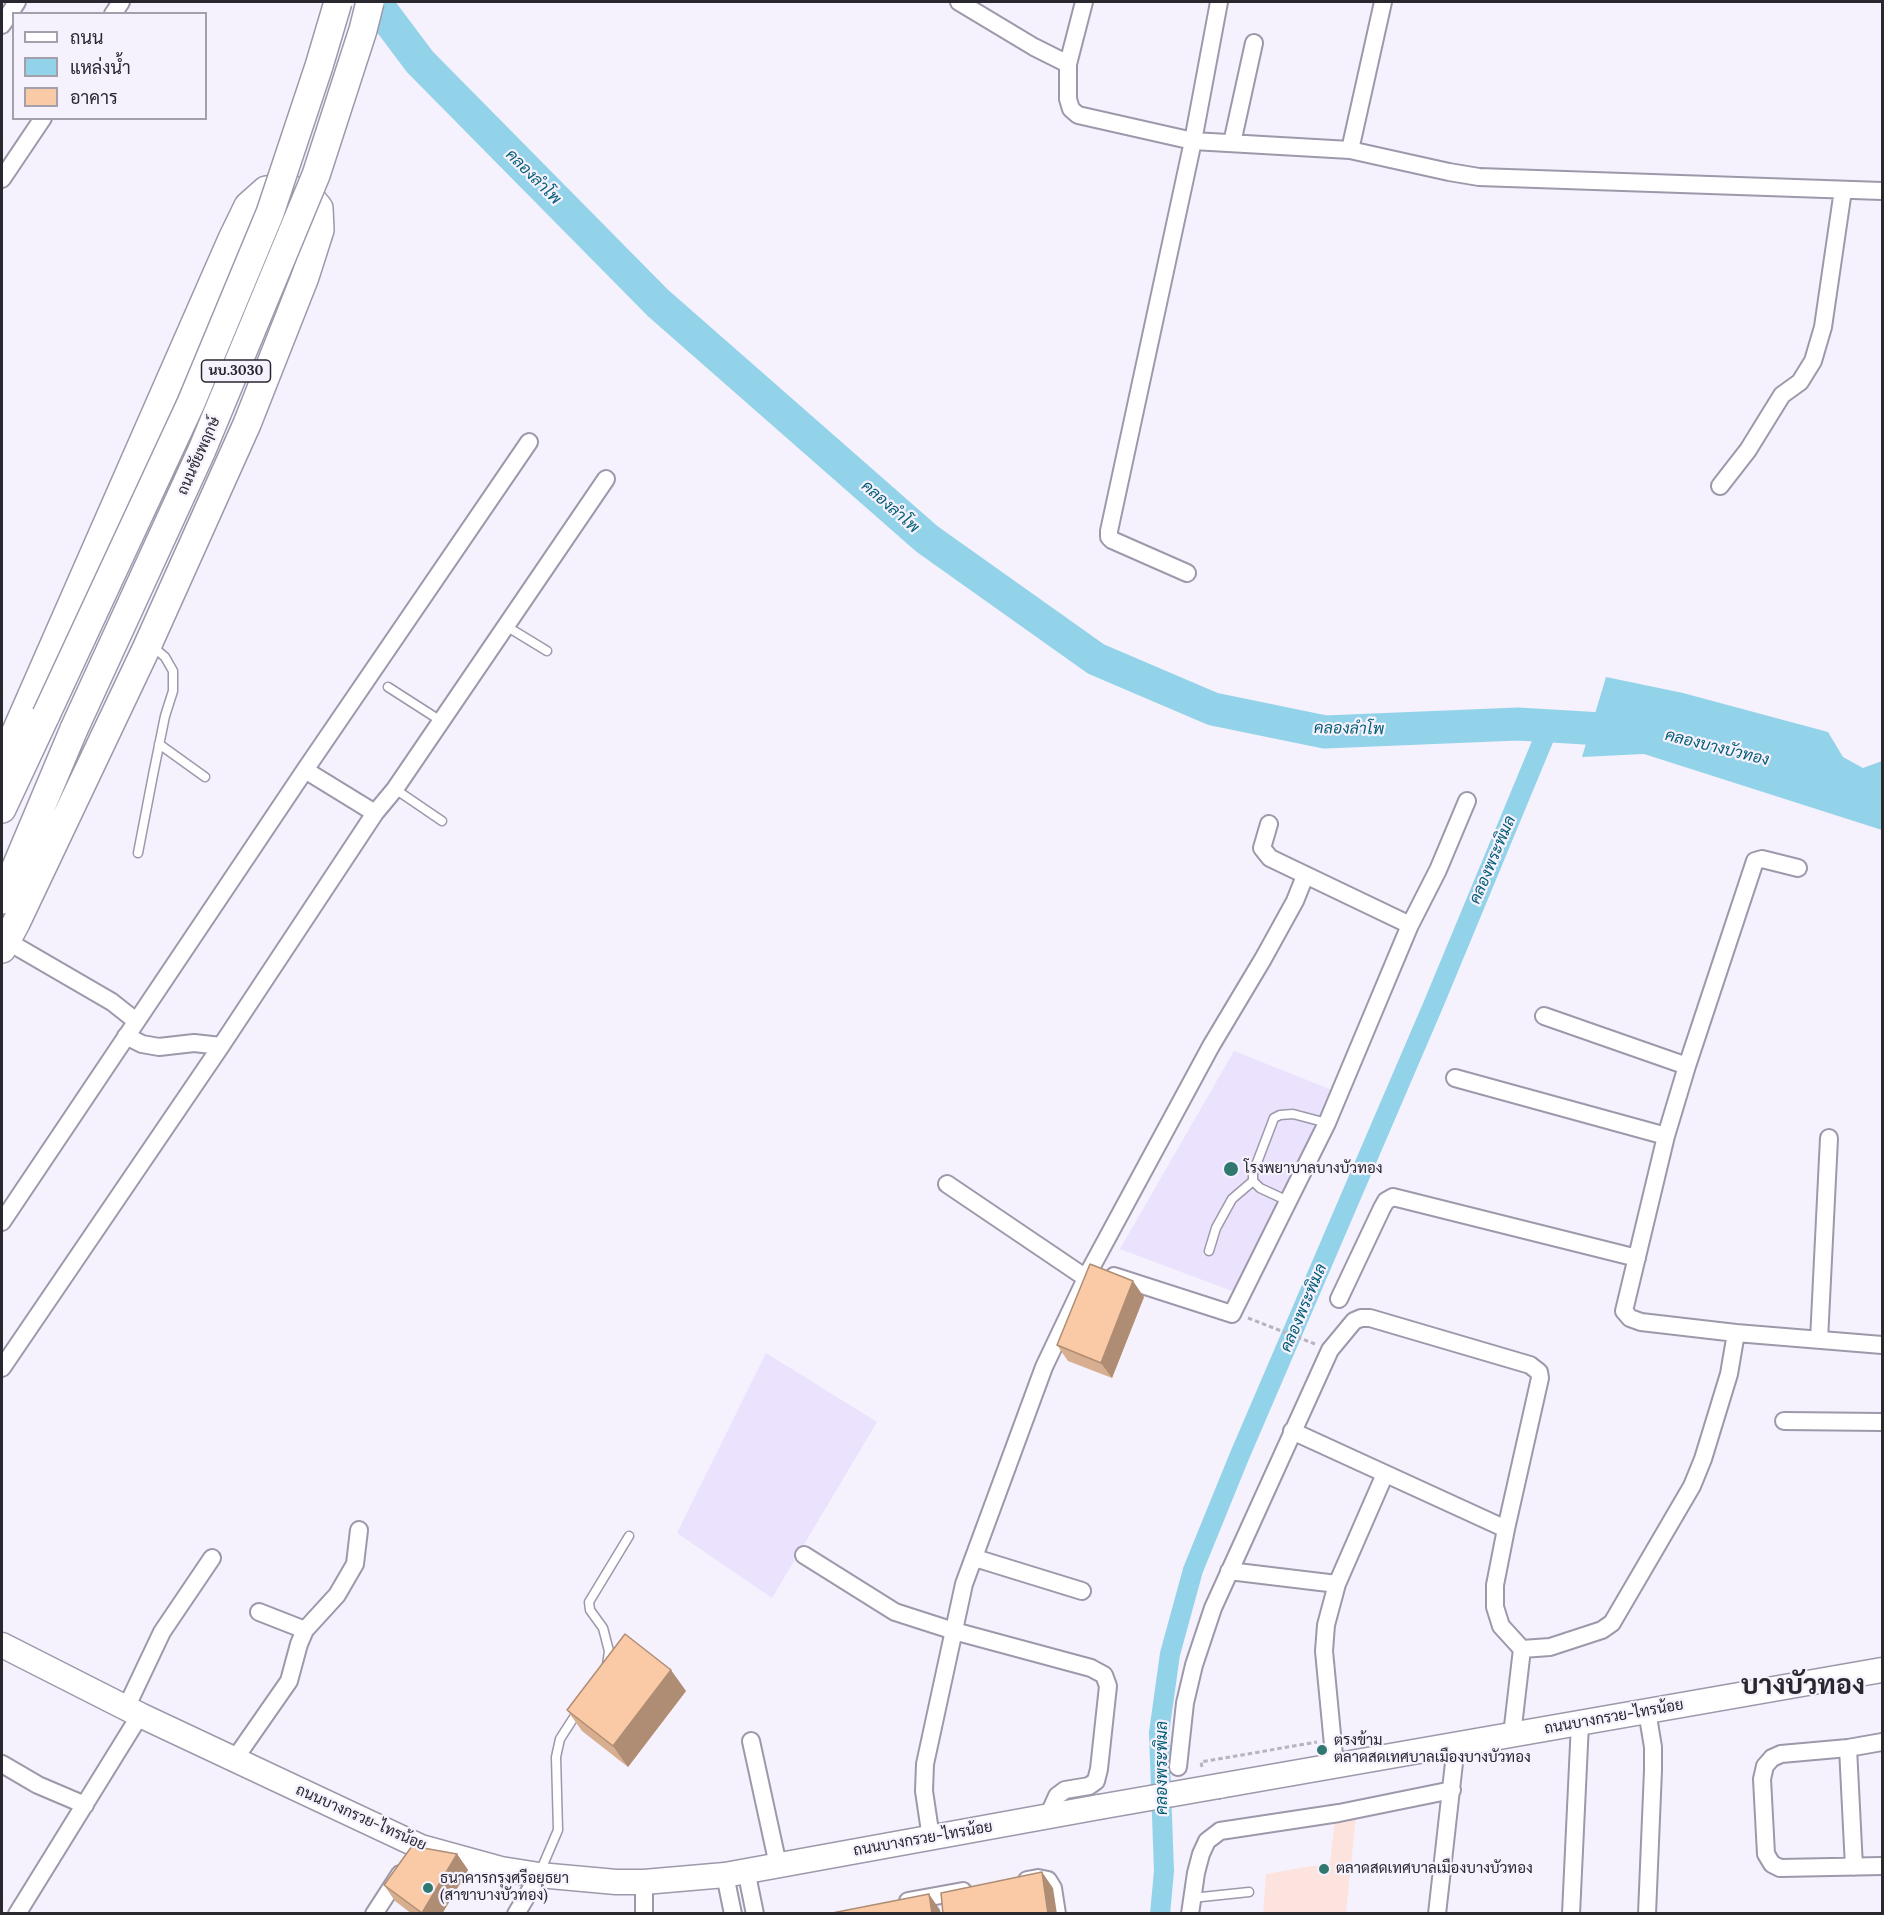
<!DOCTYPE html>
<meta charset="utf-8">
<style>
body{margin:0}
#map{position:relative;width:1884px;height:1915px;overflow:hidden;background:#f5f1fd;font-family:Lora,Sarabun,serif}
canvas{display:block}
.frame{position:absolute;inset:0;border:3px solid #2a272f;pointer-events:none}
.legend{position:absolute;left:12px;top:12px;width:195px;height:108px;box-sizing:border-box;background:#f5f1fd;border:2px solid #a4a0ab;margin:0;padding:8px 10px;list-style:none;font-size:18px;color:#2a272f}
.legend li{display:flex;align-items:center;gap:12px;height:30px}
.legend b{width:30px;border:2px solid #a4a0ab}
</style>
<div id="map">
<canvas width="1884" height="1915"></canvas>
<div class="frame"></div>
<ul class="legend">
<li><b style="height:8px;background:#fff"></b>ถนน</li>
<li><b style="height:16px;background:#93d3ea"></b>แหล่งน้ำ</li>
<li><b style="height:16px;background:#facaa6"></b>อาคาร</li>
</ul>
</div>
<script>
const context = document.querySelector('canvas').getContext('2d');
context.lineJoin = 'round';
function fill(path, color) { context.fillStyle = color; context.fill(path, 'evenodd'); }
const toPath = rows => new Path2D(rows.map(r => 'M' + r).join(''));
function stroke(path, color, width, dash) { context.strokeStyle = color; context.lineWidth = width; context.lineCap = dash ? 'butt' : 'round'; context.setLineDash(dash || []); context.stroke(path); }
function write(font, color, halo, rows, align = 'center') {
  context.font = font + ' Lora,Sarabun,serif'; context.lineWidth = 4.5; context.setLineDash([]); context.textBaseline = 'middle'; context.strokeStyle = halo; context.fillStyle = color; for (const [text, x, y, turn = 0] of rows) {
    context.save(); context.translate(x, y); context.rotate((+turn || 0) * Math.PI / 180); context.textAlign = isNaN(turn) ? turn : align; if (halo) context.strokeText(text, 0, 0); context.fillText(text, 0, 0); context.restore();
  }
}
fill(toPath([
 [1356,1816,1346,1913,1263,1914,1266,1874,1330,1863,1335,1819]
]), '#fde3dd');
fill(toPath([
 [1234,1051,1332,1090,1240,1294,1120,1249],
 [766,1353,877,1422,772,1598,677,1533]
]), '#ebe2fe');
fill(toPath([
 [1606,677,1683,693,1828,732,1843,757,1863,768,1882,761,1882,830,1644,754,1582,757]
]), '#93d3ea');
stroke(toPath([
 [1160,1914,1164,1871,1159,1733,1170,1654,1193,1570,1239,1457,1434,1003,1549,726]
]), '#93d3ea', 20);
stroke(toPath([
 [375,2,420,62,658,303,927,539,1096,659,1213,709,1325,732,1518,724,1636,731]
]), '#93d3ea', 33);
const service = toPath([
 [506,626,547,651],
 [388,687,441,721],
 [159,744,205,777],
 [395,789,442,821],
 [138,853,153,775,165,716,173,691,173,671,165,657,151,645],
 [1288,1201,1260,1188,1253,1181,1253,1173,1274,1118,1280,1115,1293,1114,1327,1123],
 [1209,1251,1216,1228,1232,1199,1253,1181],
 [607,1665,609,1651,603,1628,590,1610,589,1602,629,1536],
 [540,1872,558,1830,556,1757,560,1739,578,1711],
 [1192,1898,1249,1892]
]);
const minor = toPath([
 [959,2,1034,47,1068,64],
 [1084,2,1068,64,1068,99,1071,109,1078,115,1193,141,1350,150,1449,172,1479,177,1882,191],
 [113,14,121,2],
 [2,25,17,2],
 [1232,143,1254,43],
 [1350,150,1383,2],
 [2,179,43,118],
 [1720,486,1748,450,1782,395,1800,382,1813,361,1823,327,1843,190],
 [1187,573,1112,540,1109,537,1109,531,1193,141,1219,2],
 [305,770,375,813],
 [1269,824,1262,848,1270,858,1410,925],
 [1798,868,1762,859,1755,861,1687,1066,1666,1136,1624,1311,1630,1318,1641,1322,1736,1333,1882,1345],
 [7,941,112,1002,136,1021],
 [1544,1016,1687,1066],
 [126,1036,142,1044,159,1047,194,1043,221,1046],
 [1455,1078,1666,1136],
 [947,1184,1086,1278],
 [2,1222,305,770,529,442],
 [1114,1276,1232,1314,1327,1123,1410,925,1438,870,1467,801],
 [1339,1299,1382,1208,1386,1201,1393,1197,1637,1258],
 [1819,1340,1829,1138],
 [2,1368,221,1046,375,813,395,789,606,479],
 [1784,1421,1882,1422],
 [1292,1431,1506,1529],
 [804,1555,895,1612,954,1631,1091,1668,1104,1675,1108,1686,1099,1769,1096,1781,1089,1786,1065,1790,1057,1796,1048,1816],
 [975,1558,1082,1591],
 [1229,1571,1337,1584],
 [259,1612,305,1630],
 [1522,1649,1550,1647,1602,1630,1612,1623,1692,1486,1703,1459,1729,1374,1736,1333],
 [126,1708,162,1632,212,1558],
 [1647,1711,1653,1747,1653,1770,1647,1914],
 [751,1741,778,1865],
 [1882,1742,1848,1748,1781,1754,1772,1758,1765,1766,1762,1779,1766,1854,1772,1864,1780,1868,1882,1866],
 [1848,1748,1854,1867],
 [234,1760,289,1681,299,1644,305,1630,337,1595,355,1564,359,1530],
 [2,1764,38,1785,85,1805],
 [1335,1766,1324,1651,1326,1625,1337,1584,1385,1474],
 [1178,1767,1185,1703,1194,1665,1213,1608,1330,1350,1354,1321,1361,1318,1370,1318,1530,1365,1539,1372,1540,1378,1506,1529,1495,1585,1495,1607,1501,1626,1522,1649,1512,1735],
 [931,1838,924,1791,925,1764,964,1584,1044,1367,1091,1268,1211,1046,1263,959,1295,901,1305,876],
 [746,1870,755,1914],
 [725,1875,733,1914],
 [1027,1880,1038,1878,1048,1880,1053,1888,1057,1914],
 [644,1882,644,1914],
 [908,1901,963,1891],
 [17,1914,140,1715],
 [374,1914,400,1874],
 [516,1914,539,1875],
 [1190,1914,1196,1873,1201,1854,1207,1841,1220,1831,1339,1813,1452,1790],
 [1437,1914,1456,1745],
 [1571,1914,1580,1723]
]);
const secondary = toPath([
 [2,1645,140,1715,421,1847,501,1869,539,1875,616,1882,644,1882,725,1875,1099,1807],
 [1219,1786,1882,1670]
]);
const primary = toPath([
 [2,763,232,239,248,206,266,190,285,187,309,196,319,208,320,230,305,277,247,424,146,649,16,923,2,949],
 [2,809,46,715],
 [2,900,74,729]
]);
stroke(service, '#9e98ab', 11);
stroke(minor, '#9e98ab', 20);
stroke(secondary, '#9e98ab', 27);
stroke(primary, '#9e98ab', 30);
stroke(toPath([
 [1248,1318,1315,1344],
 [1202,1767,1201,1762,1317,1742]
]), '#b7b4be', 3, [4.5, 3]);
stroke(service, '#fff', 8);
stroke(minor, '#fff', 16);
stroke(secondary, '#fff', 24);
stroke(primary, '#fff', 27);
const secondaryBridge = toPath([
 [1099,1807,1219,1786]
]);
const primaryBridge = toPath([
 [46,715,191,403,270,213,319,66,338,2],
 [74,729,202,450,316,175,363,30,370,2]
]);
stroke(secondaryBridge, '#9e98ab', 27, []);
stroke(primaryBridge, '#9e98ab', 30, []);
stroke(secondaryBridge, '#fff', 24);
stroke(primaryBridge, '#fff', 27);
fill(toPath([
 [1144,1297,1112,1378,1068,1361,1057,1345],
 [686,1691,628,1767,582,1731,567,1710],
 [457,1854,468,1870,442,1914,412,1914,395,1901,384,1885]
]), '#d7ae8f');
fill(toPath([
 [1133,1281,1144,1297,1112,1378,1101,1363],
 [671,1670,686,1691,628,1767,613,1746],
 [457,1854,468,1870,442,1914,422,1914,422,1913],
 [1042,1872,1053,1888,1057,1914,1048,1914],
 [929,1894,940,1910,941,1914,932,1914]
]), '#af8d74');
const building = toPath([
 [1090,1264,1133,1281,1101,1363,1057,1345,1090,1264],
 [625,1634,671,1670,613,1746,567,1710,625,1634],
 [412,1846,457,1854,422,1913,384,1885,412,1846],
 [1042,1872,1048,1914,943,1914,941,1893,1042,1872],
 [929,1894,932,1914,827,1914,929,1894]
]);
fill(building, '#facaa6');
stroke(building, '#af8d74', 1.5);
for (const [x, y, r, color] of [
 [1231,1169,8,"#317870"],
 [1322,1750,6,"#317870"],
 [1324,1869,6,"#317870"],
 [428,1888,6,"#317870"]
]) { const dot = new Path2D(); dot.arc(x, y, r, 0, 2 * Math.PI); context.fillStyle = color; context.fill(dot); stroke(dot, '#f5f1fd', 2); }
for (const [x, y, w] of [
 [236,371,69]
]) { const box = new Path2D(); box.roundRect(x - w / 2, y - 11, w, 22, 4.5); context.fillStyle = '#f5f1fd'; context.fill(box); stroke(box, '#2a272f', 1.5); }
write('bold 14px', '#2a272f', null, [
 ["นบ.3030",236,371]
]);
write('15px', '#2a272f', '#f5f1fd', [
 ["ถนนชัยพฤกษ์",199,456,-66],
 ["ถนนบางกรวย-ไทรน้อย",1614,1717,-10],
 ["ถนนบางกรวย-ไทรน้อย",361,1818,24],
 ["ถนนบางกรวย-ไทรน้อย",923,1839,-10]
]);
write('15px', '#2a272f', '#f5f1fd', [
 ["โรงพยาบาลบางบัวทอง",1244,1169],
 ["ตรงข้าม",1334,1741],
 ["ตลาดสดเทศบาลเมืองบางบัวทอง",1334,1758],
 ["ตลาดสดเทศบาลเมืองบางบัวทอง",1336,1869],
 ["ธนาคารกรุงศรีอยุธยา",440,1879],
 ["(สาขาบางบัวทอง)",440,1896]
], 'left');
write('italic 16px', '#045e76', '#f5f1fd', [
 ["คลองลำโพ",533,177,45],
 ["คลองลำโพ",890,507,41],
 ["คลองลำโพ",1349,729,1],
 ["คลองบางบัวทอง",1717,748,14],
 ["คลองพระพิมล",1493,860,-67],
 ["คลองพระพิมล",1304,1308,-67],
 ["คลองพระพิมล",1162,1768,-90]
]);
write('bold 27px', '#2a272f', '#f5f1fd', [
 ["บางบัวทอง",1803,1686]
]);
</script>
